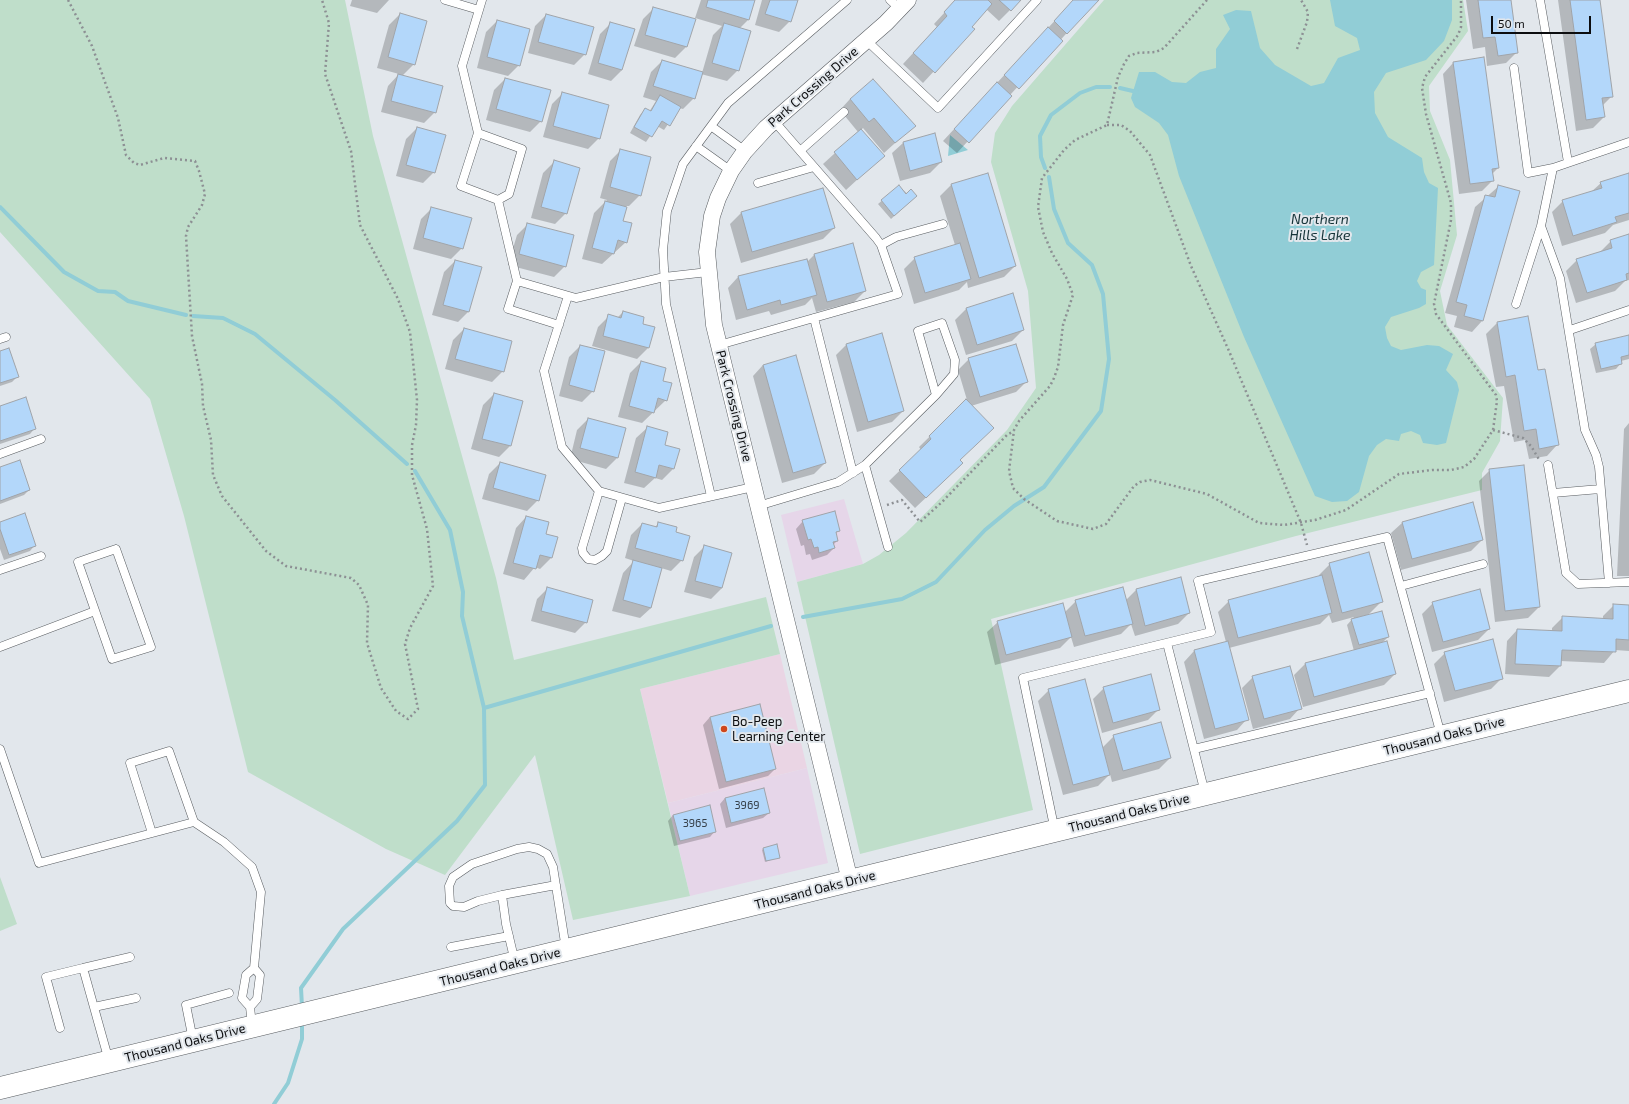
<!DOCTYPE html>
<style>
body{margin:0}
#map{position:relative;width:1629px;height:1104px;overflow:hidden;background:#e2e7ec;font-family:"Exo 2",sans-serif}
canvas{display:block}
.scale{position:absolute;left:1491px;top:16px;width:100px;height:18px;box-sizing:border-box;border:2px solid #0c0d0f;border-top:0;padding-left:5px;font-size:12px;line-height:14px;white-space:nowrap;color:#0c0d0f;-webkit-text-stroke:3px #e2e7ec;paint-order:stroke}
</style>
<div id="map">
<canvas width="1629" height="1104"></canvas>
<div class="scale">50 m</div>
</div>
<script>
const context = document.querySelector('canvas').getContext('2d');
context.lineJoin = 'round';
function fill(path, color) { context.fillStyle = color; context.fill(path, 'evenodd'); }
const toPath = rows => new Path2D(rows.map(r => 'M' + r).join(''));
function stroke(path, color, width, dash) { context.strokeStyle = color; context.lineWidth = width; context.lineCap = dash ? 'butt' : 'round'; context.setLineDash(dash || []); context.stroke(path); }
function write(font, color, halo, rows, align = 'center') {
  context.font = font + ' "Exo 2",sans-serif'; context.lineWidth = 4; context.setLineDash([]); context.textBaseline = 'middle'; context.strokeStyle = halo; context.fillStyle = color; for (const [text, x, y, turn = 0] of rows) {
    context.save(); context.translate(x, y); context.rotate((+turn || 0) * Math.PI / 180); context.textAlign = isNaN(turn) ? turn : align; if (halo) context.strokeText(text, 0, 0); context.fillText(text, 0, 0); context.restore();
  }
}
fill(toPath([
 [844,499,863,564,797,582,781,515],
 [807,768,828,863,690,896,668,803]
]), '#e6d6e9');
fill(toPath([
 [780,654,807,768,668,803,640,689]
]), '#ead5e4');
fill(toPath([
 [0,0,345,0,373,136,496,578,514,660,766,597,780,654,640,689,690,896,573,920,535,755,445,875,386,849,248,772,184,516,150,399,0,232],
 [1104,0,1463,0,1468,31,1429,86,1430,111,1450,160,1457,235,1440,291,1447,325,1503,398,1500,441,1482,473,1482,490,1296,536,991,619,1033,810,860,854,797,582,863,564,879,555,906,533,1007,430,1036,388,1028,291,991,162,995,133,1012,106],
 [0,877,17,924,0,931]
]), '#bfdeca');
fill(toPath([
 [1330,0,1452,0,1452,20,1444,41,1426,60,1386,73,1374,92,1375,113,1388,137,1422,158,1424,172,1429,183,1438,188,1434,265,1421,272,1417,281,1421,288,1426,290,1426,304,1419,308,1391,317,1385,327,1387,338,1391,346,1401,350,1427,345,1439,346,1453,354,1446,370,1457,382,1459,390,1446,443,1437,445,1423,443,1420,435,1411,431,1401,434,1399,441,1386,439,1377,445,1369,456,1359,492,1347,501,1332,502,1315,496,1244,337,1179,176,1168,135,1159,123,1135,107,1131,98,1139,72,1155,72,1172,82,1186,83,1200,72,1216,68,1216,49,1230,29,1223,15,1236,10,1251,11,1260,48,1275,65,1311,86,1324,83,1338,58,1360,50,1357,38,1335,26],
 [950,135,968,150,948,156]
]), '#91cdd6');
fill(toPath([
 [352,0,389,0,377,13,350,6],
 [701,0,754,0,748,20,740,28,738,70,727,81,701,74,694,98,683,109,679,108,664,130,657,126,646,142,630,133,640,115,645,109,649,112,656,101,643,97,651,72,662,61,702,73,713,35,722,26,695,18],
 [762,0,797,0,790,21,779,32,755,25],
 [956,0,1020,0,999,21,986,9,970,27,973,29,923,83,903,64,937,27,934,24],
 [1074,0,1097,0,957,153,943,141],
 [1466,0,1510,0,1517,52,1506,63,1487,66,1485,47,1473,49],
 [1558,0,1599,0,1612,96,1602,106,1604,117,1593,128,1576,131],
 [654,8,686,47,675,58,634,46,643,19],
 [400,14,414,64,402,76,435,112,424,123,381,112,388,86,399,74,377,68,389,25],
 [546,15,585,54,574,65,528,53,535,26],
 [497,21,519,65,508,76,477,68,486,32],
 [611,23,622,70,611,81,588,74,600,34],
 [1483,58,1498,168,1492,174,1493,180,1482,191,1459,194,1443,74,1453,63],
 [505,79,541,121,530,132,486,120,494,90],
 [563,93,599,138,588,149,543,137,552,104],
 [850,99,914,126,884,153,863,128,861,130,883,156,846,190,823,164,858,132,840,110],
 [417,128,434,172,423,183,396,176,406,139],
 [903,143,941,162,930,173,900,181,892,153],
 [621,150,640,195,629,206,626,206,622,222,626,242,602,264,582,259,594,213,607,200,600,198,610,161],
 [554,162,566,213,555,224,531,218,543,173],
 [987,174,1015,266,1004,277,968,288,967,282,959,290,914,304,904,269,915,258,955,245,940,196,951,185],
 [1629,174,1629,220,1613,225,1605,233,1562,246,1552,212,1563,201,1591,192,1601,183],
 [899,186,913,199,891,219,878,204],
 [1499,186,1482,321,1472,332,1454,327,1457,316,1445,313,1475,207],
 [823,189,834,228,823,239,741,263,730,224,741,213],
 [432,208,462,248,451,259,413,249,421,219],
 [528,224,565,266,554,277,508,265,517,235],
 [1629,235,1629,280,1625,281,1615,291,1576,303,1566,271,1577,260,1600,252,1611,241],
 [852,245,865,291,854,302,816,312,812,298,805,305,771,315,769,311,736,320,728,288,738,277,807,262,814,255],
 [455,261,469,311,458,322,432,315,444,272],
 [1012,294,1023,330,1012,341,966,355,955,320,966,309],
 [623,312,641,324,648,348,637,359,592,346,598,327,609,316,617,318],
 [1497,323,1537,371,1557,445,1547,456,1529,459,1525,440,1514,442,1504,386,1496,387,1486,334],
 [464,329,503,371,492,382,445,369,453,340],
 [1629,336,1629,359,1621,361,1621,363,1616,369,1596,373,1590,349,1596,344],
 [847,344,903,411,892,422,857,432,836,355],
 [580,346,593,391,582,402,559,396,569,357],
 [0,352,18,376,12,382,0,386],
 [969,359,1027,381,1016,392,971,406,959,460,951,474,915,508,889,481,921,450,919,447,967,400,958,370],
 [641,362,661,382,666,400,642,423,618,417,630,373],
 [763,365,825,463,814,474,782,483,753,376],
 [494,394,522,402,510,446,499,457,471,449,483,405],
 [0,407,35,428,30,434,0,444],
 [588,419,617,458,606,469,570,459,577,430],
 [1629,423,1629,576,1617,576,1624,429],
 [647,428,664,446,673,469,662,480,655,478,644,488,624,483,636,438],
 [500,463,538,500,527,511,482,499,489,474],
 [0,468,29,490,24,495,0,504],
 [1490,470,1539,607,1528,618,1495,622,1479,481],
 [1472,504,1482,540,1471,551,1401,570,1391,533,1402,523],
 [526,517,544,535,551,558,540,569,535,567,524,580,503,574,516,528],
 [803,521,839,530,835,534,837,541,833,545,834,548,827,555,812,560,810,554,806,555,804,545,801,546,796,529],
 [0,523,35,545,30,551,4,560,0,549],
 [659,523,675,533,682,560,671,571,661,568,651,608,640,618,612,611,623,573,634,561,625,558,631,535,642,524,655,527],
 [705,546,731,553,722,588,711,599,684,592,694,557],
 [1330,564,1381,602,1368,615,1388,637,1381,644,1395,674,1384,685,1303,707,1294,675,1305,664,1354,651,1347,625,1354,617,1332,623,1329,615,1320,624,1229,648,1247,719,1237,730,1204,739,1184,662,1194,651,1226,642,1218,612,1229,601,1319,577,1319,575],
 [548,588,586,622,575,633,531,621,537,599],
 [1136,590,1189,613,1178,624,1135,636,1131,624,1121,634,1074,647,1071,637,1060,648,995,665,987,632,998,622,1065,612,1076,601,1126,600],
 [1433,603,1489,629,1478,640,1432,652,1422,614],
 [1614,605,1629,606,1629,651,1615,650,1604,663,1560,661,1560,666,1549,677,1505,674,1507,641,1517,630,1552,632,1552,628,1563,617,1603,620,1603,616],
 [1445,653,1502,678,1491,689,1444,702,1434,664],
 [1253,677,1300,708,1290,719,1253,729,1242,688],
 [1104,688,1159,709,1148,720,1102,733,1093,699],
 [1049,690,1102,748,1114,736,1170,758,1159,769,1112,782,1110,774,1098,786,1063,795,1038,701],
 [710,717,775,769,768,776,719,789,703,725],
 [725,798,769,813,763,818,726,828,720,804],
 [673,815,715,831,710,837,674,846,668,821],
 [763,849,779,857,765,862,762,850]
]), '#0003');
stroke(toPath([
 [1120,88,1137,92],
 [1045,168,1041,157,1040,136,1051,115,1080,93,1096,87,1110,87],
 [0,207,64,272,98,291,115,292,128,301,186,315],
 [193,316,223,318,255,334,335,400,407,464],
 [803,617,902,599,936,582,985,530,1014,506,1044,487,1101,411,1109,359,1103,294,1092,265,1068,243,1054,209,1049,177],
 [484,708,771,626],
 [302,1007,301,988,343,929,457,821,485,785,484,708,462,616,463,592,450,530,415,471],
 [274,1104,288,1083,302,1039,302,1022]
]), '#91cdd6', 4);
const building = toPath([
 [708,0,755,0,749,20,706,7,708,0],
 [770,0,798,0,791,22,765,14,770,0],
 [955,0,988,0,992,4,972,27,975,29,935,73,913,53,947,16,944,12,955,0],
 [999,0,1021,0,1011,11,999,0],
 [1073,0,1099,0,1067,34,1054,21,1073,0],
 [1478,0,1511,0,1518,53,1498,56,1495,37,1483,38,1478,0],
 [1570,0,1600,0,1613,97,1602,98,1605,117,1586,120,1570,0],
 [653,7,696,19,687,47,645,35,653,7],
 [400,13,427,21,415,65,388,57,400,13],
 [546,14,594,27,586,55,538,42,546,14],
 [497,20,530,29,520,66,487,57,497,20],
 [610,22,635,29,622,70,598,63,610,22],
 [724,23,751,31,739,71,712,63,724,23],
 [1048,27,1063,41,1019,89,1004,75,1048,27],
 [1484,57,1499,168,1492,169,1494,181,1470,184,1453,62,1484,57],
 [662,60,703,72,695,99,653,86,662,60],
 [398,74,443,86,436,113,391,101,398,74],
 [505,78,551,90,542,122,496,109,505,78],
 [873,79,916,126,895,143,874,118,869,122,850,99,873,79],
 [997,82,1012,96,969,143,954,129,997,82],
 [562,92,609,105,600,139,553,126,562,92],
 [660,95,681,107,670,126,662,121,652,137,634,127,645,108,651,111,660,95],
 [417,127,446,135,435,173,406,165,417,127],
 [861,129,885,156,857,180,834,152,861,129],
 [935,133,942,162,910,171,903,142,935,133],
 [620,149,651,157,641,196,610,187,620,149],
 [554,160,580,168,567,214,541,207,554,160],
 [988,173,1016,266,979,278,951,184,988,173],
 [1629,173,1629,213,1615,217,1617,222,1573,236,1562,200,1602,188,1600,182,1629,173],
 [899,185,906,194,911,189,917,196,894,216,881,200,899,185],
 [1498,185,1520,191,1483,321,1464,316,1467,305,1456,302,1485,195,1495,197,1498,185],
 [823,188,835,228,752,252,741,212,823,188],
 [605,201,627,207,623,221,632,223,627,243,618,240,614,254,592,248,605,201],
 [431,207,472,218,463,249,423,238,431,207],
 [527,223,574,235,566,267,519,254,527,223],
 [1629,234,1629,273,1626,274,1627,280,1587,293,1576,259,1612,248,1610,240,1629,234],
 [853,243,866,291,827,302,814,254,853,243],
 [960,243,971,279,925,293,914,257,960,243],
 [807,259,817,295,781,305,780,300,747,310,738,276,807,259],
 [455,260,482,267,469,312,443,305,455,260],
 [1013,293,1024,330,977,345,966,308,1013,293],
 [623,311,644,317,643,324,655,327,649,348,603,336,608,314,621,318,623,311],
 [1528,316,1538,370,1545,369,1559,445,1539,449,1536,429,1524,431,1515,375,1506,377,1497,322,1528,316],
 [464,328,512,341,504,372,455,359,464,328],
 [882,333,904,411,868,422,846,344,882,333],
 [1629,335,1629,355,1621,357,1622,364,1601,369,1595,343,1629,335],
 [1016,344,1028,382,980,397,968,358,1016,344],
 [580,345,605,351,594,392,569,385,580,345],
 [9,348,19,377,0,383,0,351,9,348],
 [796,355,826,463,793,473,763,365,796,355],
 [641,361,666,368,663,381,672,383,667,401,658,398,654,413,629,406,641,361],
 [494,393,523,401,511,446,482,439,494,393],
 [26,397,36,429,0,441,0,406,26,397],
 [966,399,994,428,960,460,963,463,926,498,899,470,931,439,929,436,966,399],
 [588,418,626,428,618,458,580,448,588,418],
 [647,426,668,432,665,445,680,449,674,469,659,465,656,478,635,472,647,426],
 [20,460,30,490,0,501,0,467,20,460],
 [500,462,546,475,539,501,493,488,500,462],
 [1524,465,1540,607,1505,611,1489,469,1524,465],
 [1473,502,1483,540,1412,559,1402,522,1473,502],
 [835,511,840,531,836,532,838,541,833,542,835,548,819,553,818,547,814,548,811,539,808,540,802,520,835,511],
 [25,513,36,546,9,555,0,529,0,522,25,513],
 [526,516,549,522,546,534,558,537,552,558,540,555,536,569,513,563,526,516],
 [658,522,677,527,676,532,690,536,683,561,635,548,642,523,657,527,658,522],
 [704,545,732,553,722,588,695,581,704,545],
 [1369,552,1383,602,1342,613,1329,563,1369,552],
 [633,560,662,568,651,608,623,600,633,560],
 [1322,575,1332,613,1238,638,1228,600,1322,575],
 [1181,577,1190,613,1145,626,1136,589,1181,577],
 [547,587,593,600,587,623,541,611,547,587],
 [1123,587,1133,624,1085,636,1075,600,1123,587],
 [1480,589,1490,629,1443,642,1432,602,1480,589],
 [1063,603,1072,637,1006,655,997,621,1063,603],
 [1613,604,1629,605,1629,640,1616,639,1616,652,1562,650,1561,666,1515,664,1517,629,1562,631,1562,616,1613,619,1613,604],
 [1382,611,1389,637,1359,645,1351,619,1382,611],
 [1493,639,1503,679,1455,691,1444,652,1493,639],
 [1228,641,1249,720,1215,729,1194,650,1228,641],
 [1387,641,1396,674,1314,697,1305,663,1387,641],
 [1290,666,1302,709,1264,719,1252,676,1290,666],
 [1151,674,1160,710,1113,723,1103,687,1151,674],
 [1085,679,1110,775,1073,785,1048,689,1085,679],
 [760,704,776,769,726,782,710,717,760,704],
 [1161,722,1171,758,1123,771,1113,735,1161,722],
 [764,788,770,813,731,823,725,798,764,788],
 [710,805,716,832,680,841,673,815,710,805],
 [777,844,780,858,766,861,763,848,777,844]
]);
fill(building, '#b3d7fa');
stroke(building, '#a0a4a9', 1);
const lane = toPath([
 [445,0,479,10],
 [482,0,462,66,478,133,461,186,498,200],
 [890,0,900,9],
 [1540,0,1568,162],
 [866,40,938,108,1037,0],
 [1514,68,1528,173,1553,168,1629,142],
 [711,126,745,151],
 [478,133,522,149,509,194,498,200],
 [696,146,731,171],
 [800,151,844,112],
 [758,183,814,167],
 [498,200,517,281,576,298,664,277,708,272],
 [1541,226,1560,278,1585,430,1596,455,1599,467,1609,583],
 [881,245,896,237,943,224],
 [517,281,508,309,559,325],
 [568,296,544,371,562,447,599,491,659,508,753,487],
 [1516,304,1541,226,1553,168],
 [814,318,853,473],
 [1570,330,1629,310],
 [0,339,6,337],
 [719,345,898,294,881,245,876,238,774,121],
 [0,454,41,439],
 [865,465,888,547],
 [1548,465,1566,573,1578,584,1629,582],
 [599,491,582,548,583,553,588,559,595,560,602,556,607,551,622,498],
 [1553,493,1600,489],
 [711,496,666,304,663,250,667,211,683,164,728,103,847,0],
 [758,506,838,482,865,465,936,395,918,331,942,323,955,360,954,374,936,395],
 [116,549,151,647,112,659,78,562,116,549],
 [0,570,41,556],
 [1401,586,1483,564],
 [1167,643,1205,793],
 [0,647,95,611],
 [0,749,39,863,194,822,224,842,252,867,261,892,254,968,246,975,242,998,250,1007,252,1025],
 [1194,749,1430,693],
 [1055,831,1023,678,1211,632,1198,581,1387,537,1441,735],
 [152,833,130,763,169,751,194,822],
 [502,895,556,885],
 [451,947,509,936],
 [515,962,506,924,502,895,478,901,464,907,453,906,450,903,449,886,453,877,472,864,517,849,529,847,538,849,547,854,553,867,566,949],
 [94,1007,136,998],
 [250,1007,257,999,260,975,254,968],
 [60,1028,46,977,83,968],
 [193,1040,186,1005,229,993],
 [109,1061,83,968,130,957]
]);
const street = toPath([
 [850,881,714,325,707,252,712,216,718,198,731,171,745,151,766,128,886,23,908,0]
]);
const secondary = toPath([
 [0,1088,1629,691]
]);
stroke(lane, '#595d61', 9);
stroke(street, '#595d61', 17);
stroke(secondary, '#595d61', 23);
stroke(toPath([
 [68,0,92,46,118,118,126,155,134,163,140,165,164,158,195,161,199,171,205,194,202,205,188,227,186,236,192,336,202,384,203,406,211,440,213,475,222,496,266,551,286,566,351,578,359,585,368,605,367,643,381,688,396,711,408,719,418,709,405,644,410,628,433,586,427,529,412,475,412,445,416,425,417,400,410,332,398,299,360,225,351,151,325,74,329,23,322,0],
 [1207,0,1164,48,1156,52,1137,53,1129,56,1124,64,1118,77,1107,125,1075,140,1064,150,1042,178,1038,207,1043,232,1052,253,1067,279,1073,295,1063,325,1058,367,1054,378,1050,386,1019,421,1014,430,1009,471,1013,488,1024,499,1057,521,1093,529,1106,524,1134,486,1140,482,1150,480,1207,494,1259,523,1284,525,1315,520,1346,510,1399,474,1432,470,1451,470,1464,467,1474,459,1493,430,1497,401,1496,395,1436,314,1434,304,1451,220,1451,203,1426,114,1422,88,1425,77,1458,35,1461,27,1461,0],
 [1297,49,1307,22,1308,12,1301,0],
 [1107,125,1121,125,1130,131,1150,155,1191,266,1229,351,1301,523,1307,545],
 [1493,430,1523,438,1531,446,1540,461],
 [887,505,902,500,920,522,942,502,1007,435,1014,431]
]), '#8d9094', 2.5, [2, 3]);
stroke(lane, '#fff', 8);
stroke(street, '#fff', 16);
stroke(secondary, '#fff', 22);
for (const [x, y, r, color] of [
 [724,729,4,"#cf461b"]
]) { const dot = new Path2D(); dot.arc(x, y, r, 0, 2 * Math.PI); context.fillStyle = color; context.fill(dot); stroke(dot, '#e2e7ec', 1.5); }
write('11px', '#36404a', null, [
 ["3969",747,805],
 ["3965",695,823]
]);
write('13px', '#0c0d0f', '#e2e7ec', [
 ["Park Crossing Drive",813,87,-41],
 ["Park Crossing Drive",734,406,76],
 ["Thousand Oaks Drive",1444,736,-14],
 ["Thousand Oaks Drive",1129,813,-14],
 ["Thousand Oaks Drive",815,890,-14],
 ["Thousand Oaks Drive",500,967,-14],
 ["Thousand Oaks Drive",185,1043,-14]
]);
write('13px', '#0c0d0f', '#e2e7ec', [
 ["Bo-Peep",732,722],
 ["Learning Center",732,737]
], 'left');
write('italic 14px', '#153338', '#e2e7ec', [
 ["Northern",1320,219],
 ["Hills Lake",1320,235]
]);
</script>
